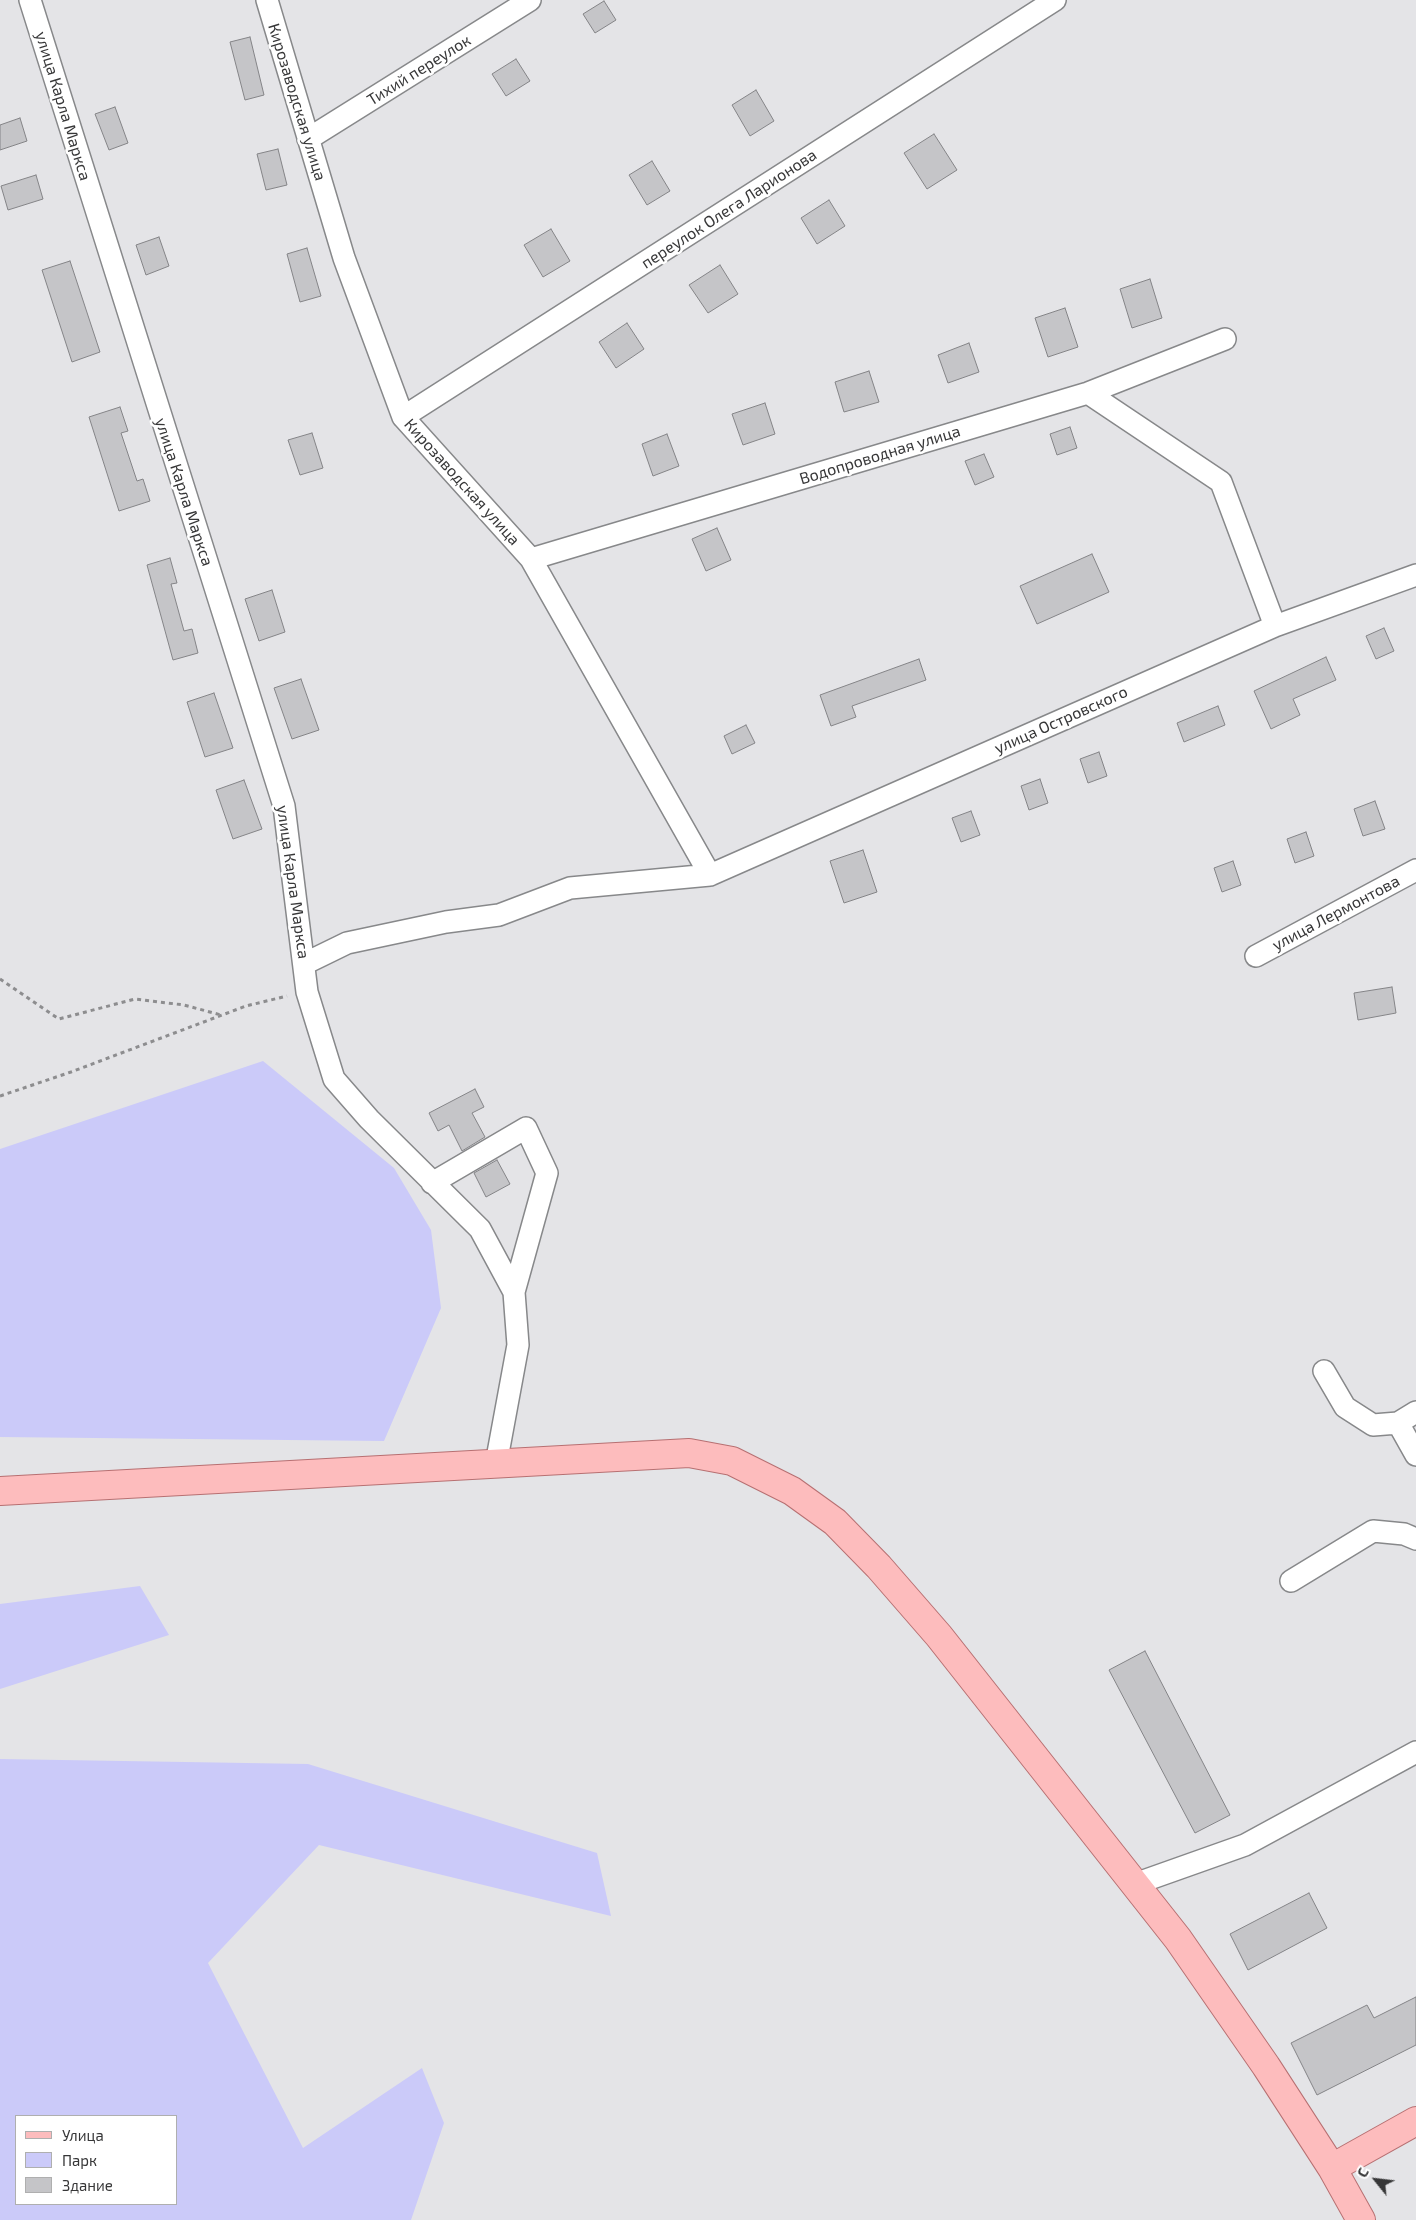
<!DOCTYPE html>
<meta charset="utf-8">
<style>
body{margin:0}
#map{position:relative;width:1416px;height:2220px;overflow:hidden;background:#e4e4e7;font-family:"Exo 2",sans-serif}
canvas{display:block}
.legend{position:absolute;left:15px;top:2115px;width:162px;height:90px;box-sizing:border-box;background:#fff;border:1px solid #afafaf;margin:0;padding:6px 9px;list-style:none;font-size:15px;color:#373738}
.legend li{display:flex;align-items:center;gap:10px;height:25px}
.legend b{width:25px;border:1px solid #afafaf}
.north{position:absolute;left:1351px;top:2155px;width:50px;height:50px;-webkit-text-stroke:4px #fff;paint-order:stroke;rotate:299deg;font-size:14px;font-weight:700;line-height:20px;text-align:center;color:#373738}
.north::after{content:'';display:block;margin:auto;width:18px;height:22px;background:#373738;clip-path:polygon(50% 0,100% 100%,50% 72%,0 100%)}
</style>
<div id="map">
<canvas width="1416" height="2220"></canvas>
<ul class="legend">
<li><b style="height:6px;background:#fdbcbd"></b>Улица</li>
<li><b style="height:14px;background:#cbcaf9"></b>Парк</li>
<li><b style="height:14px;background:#c5c5c8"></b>Здание</li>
</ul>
<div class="north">С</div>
</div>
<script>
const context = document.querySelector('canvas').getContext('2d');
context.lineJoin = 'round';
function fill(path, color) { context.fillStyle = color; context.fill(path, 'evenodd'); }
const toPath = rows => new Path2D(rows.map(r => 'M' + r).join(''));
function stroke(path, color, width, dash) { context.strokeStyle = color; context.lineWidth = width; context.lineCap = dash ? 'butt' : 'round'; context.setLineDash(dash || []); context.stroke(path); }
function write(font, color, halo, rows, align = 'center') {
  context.font = font + ' "Exo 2",sans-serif'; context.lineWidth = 5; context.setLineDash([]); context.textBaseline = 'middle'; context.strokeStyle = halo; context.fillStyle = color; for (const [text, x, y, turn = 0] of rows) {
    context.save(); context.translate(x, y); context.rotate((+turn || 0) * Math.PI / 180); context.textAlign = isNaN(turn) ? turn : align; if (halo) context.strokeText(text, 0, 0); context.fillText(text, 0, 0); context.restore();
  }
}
fill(toPath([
 [263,1061,394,1168,431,1230,441,1308,384,1441,0,1437,0,1149],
 [140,1586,169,1635,0,1689,0,1604],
 [0,1759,308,1764,597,1853,611,1916,319,1845,208,1963,303,2148,422,2068,444,2123,411,2220,0,2220],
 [16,2116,176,2116,176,2204,16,2204]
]), '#cbcaf9');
const building = toPath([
 [604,1,616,20,595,33,583,14,604,1],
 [250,37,264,95,245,100,230,42,250,37],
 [516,59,530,81,506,96,492,74,516,59],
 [756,90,774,121,750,136,732,105,756,90],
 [115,107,128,143,109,150,95,114,115,107],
 [20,118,27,141,0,150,0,125,20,118],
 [934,134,957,170,927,189,904,153,934,134],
 [278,149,287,185,266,190,257,154,278,149],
 [652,161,670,191,647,205,629,175,652,161],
 [36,175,43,199,8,210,1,186,36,175],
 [829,200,845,226,817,244,801,218,829,200],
 [551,229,570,261,543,277,524,245,551,229],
 [159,237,169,266,146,275,136,245,159,237],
 [307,248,321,296,300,302,287,254,307,248],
 [70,261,100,352,72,362,42,270,70,261],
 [720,265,738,294,708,313,689,285,720,265],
 [1150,279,1162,318,1132,328,1120,289,1150,279],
 [1065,308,1078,347,1048,357,1035,318,1065,308],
 [627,323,644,349,616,368,599,342,627,323],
 [969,343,979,372,948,383,938,355,969,343],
 [869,371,879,402,844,412,835,382,869,371],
 [765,403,775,434,743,445,732,414,765,403],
 [120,407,128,431,121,433,137,481,143,479,150,501,119,511,89,417,120,407],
 [1070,427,1077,448,1057,455,1050,434,1070,427],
 [312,433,323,468,300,475,288,440,312,433],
 [667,434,679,466,653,476,642,444,667,434],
 [984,454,994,477,975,485,965,461,984,454],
 [717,528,731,560,706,571,692,539,717,528],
 [1092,554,1109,592,1037,624,1020,586,1092,554],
 [170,558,177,583,171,584,184,631,192,629,198,653,173,660,147,565,170,558],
 [272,590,285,632,259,641,245,599,272,590],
 [1384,628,1394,651,1376,659,1366,636,1384,628],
 [1326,657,1336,680,1293,699,1300,715,1271,729,1254,691,1326,657],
 [919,659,926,680,852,706,856,717,831,726,820,695,919,659],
 [301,679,319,730,292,739,274,688,301,679],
 [214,693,233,748,205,757,187,702,214,693],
 [1218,706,1225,725,1184,742,1177,723,1218,706],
 [746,725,755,743,732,754,724,736,746,725],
 [1099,752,1107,776,1088,783,1080,759,1099,752],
 [1040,779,1048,803,1029,810,1021,786,1040,779],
 [244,780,262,829,233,839,216,790,244,780],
 [1375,801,1385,829,1363,836,1354,809,1375,801],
 [971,811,980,835,961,842,952,818,971,811],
 [1306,832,1314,856,1295,863,1287,839,1306,832],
 [863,850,877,892,844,903,830,861,863,850],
 [1233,861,1241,885,1222,892,1214,868,1233,861],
 [1392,987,1396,1013,1358,1020,1354,993,1392,987],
 [475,1089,484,1107,472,1113,485,1137,462,1151,449,1125,438,1131,429,1113,475,1089],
 [497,1160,510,1184,486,1197,474,1173,497,1160],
 [1145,1651,1230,1815,1195,1833,1109,1670,1145,1651],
 [1309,1893,1327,1928,1248,1970,1230,1934,1309,1893],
 [1416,1997,1416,2045,1317,2095,1291,2043,1367,2005,1374,2018,1416,1997]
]);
fill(building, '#c5c5c8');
stroke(building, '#848487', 1);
const minor = toPath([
 [30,0,284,806,307,992,334,1079,369,1119,480,1229,514,1292,518,1345,496,1464],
 [267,0,344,258,403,417,531,559,710,875],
 [308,139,530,0],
 [1088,393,1221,482,1275,626],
 [403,417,1055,0],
 [531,559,1088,393,1225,339],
 [1256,956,1416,870],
 [304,964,347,943,446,922,499,915,570,888,710,875,1275,626,1416,575],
 [432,1183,526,1128,547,1173,514,1292],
 [1324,1371,1345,1407,1373,1425,1398,1423,1416,1455],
 [1398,1423,1416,1412],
 [1291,1581,1373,1531,1404,1534,1416,1539],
 [1135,1884,1245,1845,1416,1752]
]);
const major = toPath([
 [0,1491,689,1453,732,1461,792,1491,835,1522,879,1567,939,1636,1178,1939,1266,2066,1332,2168,1361,2220],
 [1332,2168,1416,2121]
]);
stroke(minor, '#87888a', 24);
stroke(major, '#b77072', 30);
stroke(toPath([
 [0,979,59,1019,135,999,184,1005,221,1015],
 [0,1096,71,1072,246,1006,287,996]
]), '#8d8d8f', 3, [4, 4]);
stroke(minor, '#fff', 21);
stroke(major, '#fdbcbd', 28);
write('16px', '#373738', '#fff', [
 ["Тихий переулок",419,70,-32],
 ["Кирозаводская улица",297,102,73],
 ["улица Карла Маркса",63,106,73],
 ["переулок Олега Ларионова",729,209,-33],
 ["Водопроводная улица",880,455,-17],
 ["Кирозаводская улица",462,482,48],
 ["улица Карла Маркса",184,492,72],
 ["улица Островского",1061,720,-24],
 ["улица Карла Маркса",293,882,82],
 ["улица Лермонтова",1336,913,-28]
]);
</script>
